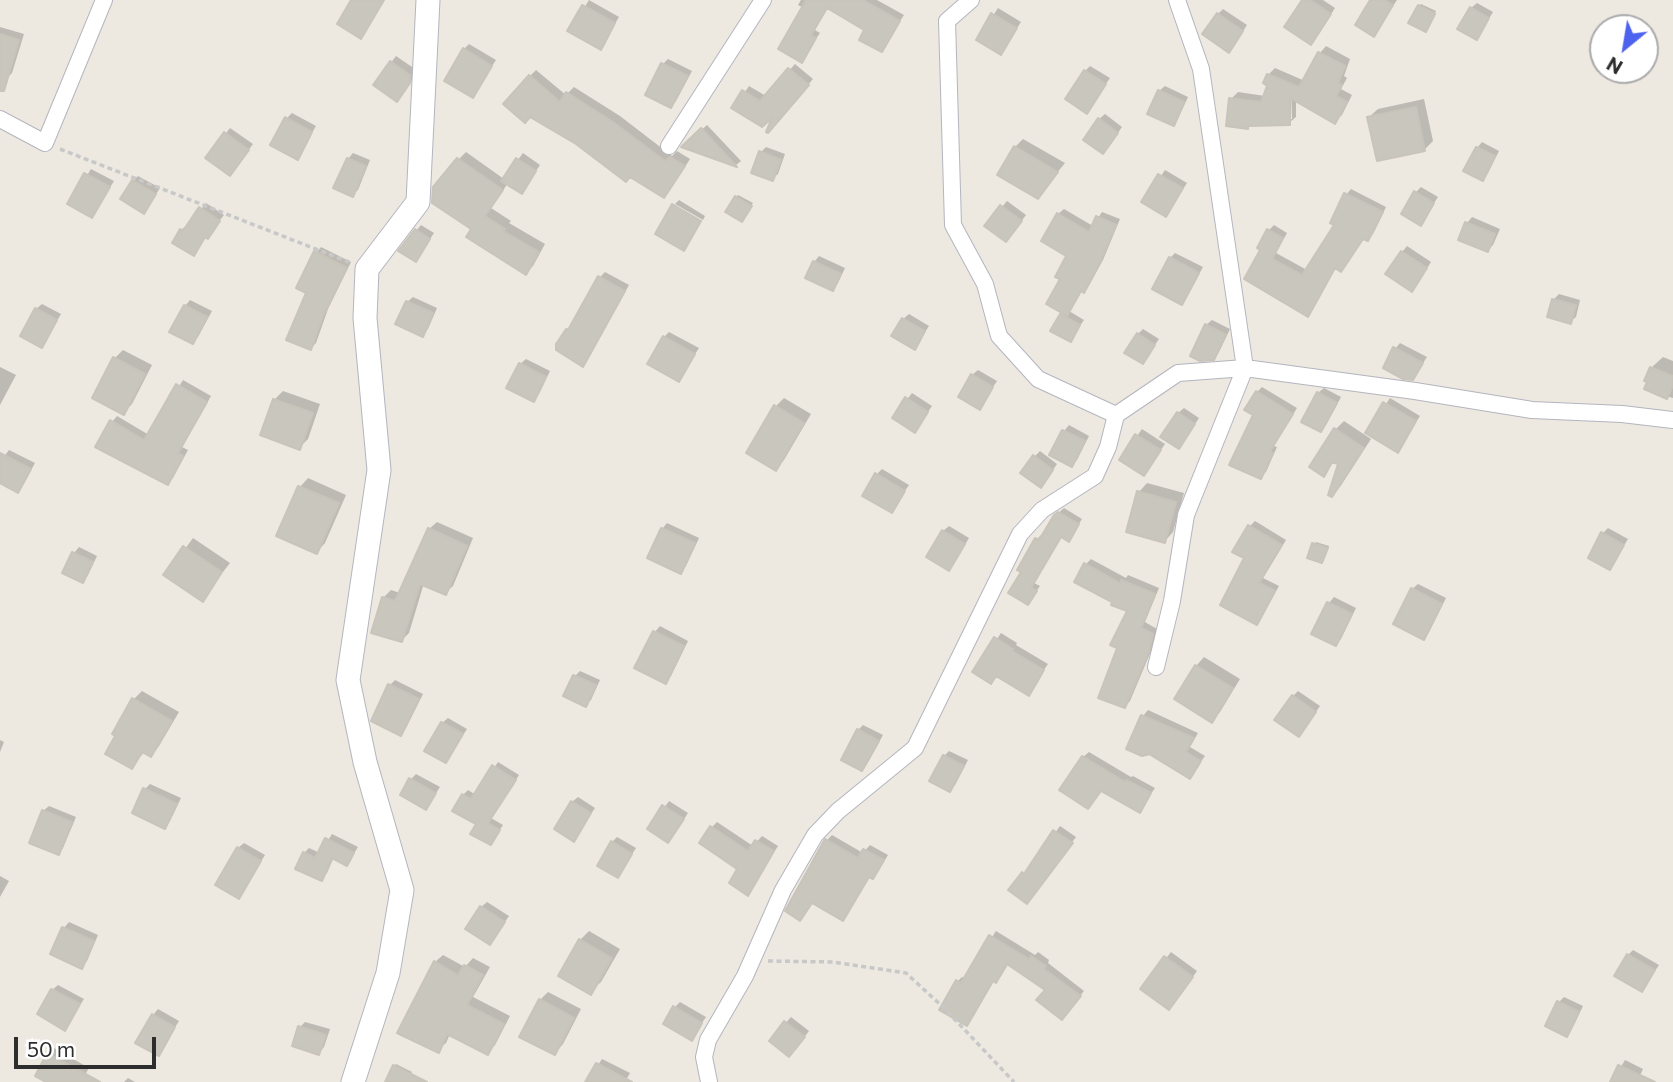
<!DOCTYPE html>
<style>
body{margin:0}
#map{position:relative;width:1673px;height:1082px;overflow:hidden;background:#ede8e0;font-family:Commissioner,sans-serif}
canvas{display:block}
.north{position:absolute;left:1589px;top:14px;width:70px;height:70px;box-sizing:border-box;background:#fff;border:2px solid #ababab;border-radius:50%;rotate:210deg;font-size:19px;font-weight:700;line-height:28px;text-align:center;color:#2d2d2d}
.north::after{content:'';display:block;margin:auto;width:24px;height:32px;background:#4d62ed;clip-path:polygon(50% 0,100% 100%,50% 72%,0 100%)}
.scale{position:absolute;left:14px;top:1037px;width:142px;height:32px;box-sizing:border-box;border:4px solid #2d2d2d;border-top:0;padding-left:9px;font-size:21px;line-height:24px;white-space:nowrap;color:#2d2d2d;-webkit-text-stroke:5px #fff;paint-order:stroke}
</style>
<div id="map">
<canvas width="1673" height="1082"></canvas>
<div class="north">N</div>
<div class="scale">50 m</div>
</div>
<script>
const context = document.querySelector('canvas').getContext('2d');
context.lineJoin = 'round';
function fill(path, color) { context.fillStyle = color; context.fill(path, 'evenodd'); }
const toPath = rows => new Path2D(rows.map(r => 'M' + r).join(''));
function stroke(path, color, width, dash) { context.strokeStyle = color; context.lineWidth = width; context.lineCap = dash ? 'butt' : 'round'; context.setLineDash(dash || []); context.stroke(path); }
fill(toPath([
 [589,0,619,17,601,47,570,31],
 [801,0,832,0,815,30,820,33,801,61,804,8,798,5],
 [846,0,877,0,904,15,881,50],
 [1304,0,1323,0,1335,8,1316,37],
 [1372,0,1397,0,1374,34],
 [1477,3,1493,12,1477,38,1471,8],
 [1421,4,1436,11,1428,28,1419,6],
 [998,8,1021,22,1001,53,978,39],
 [1223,9,1247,25,1234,45,1218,14],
 [0,27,24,34,12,73,7,78,0,76],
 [469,44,496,60,472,96,464,49],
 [1326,46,1350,59,1344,76,1347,78,1341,89,1352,95,1342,115,1335,121,1296,99,1296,117,1289,123,1251,124,1247,128,1231,99,1238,92,1265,96,1270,85,1268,75,1275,68,1305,81,1320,53],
 [1288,89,1291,89,1292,119,1288,119],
 [396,56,415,69,415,76,402,94,375,84],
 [668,59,692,71,676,101,671,106,663,64],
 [795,64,813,79,773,126,776,111,734,108,749,86,766,96],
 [1090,66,1110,78,1087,111,1085,71],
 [536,70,566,95,574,87,620,116,672,156,677,151,690,159,670,190,664,196,530,76],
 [1165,86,1188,97,1178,119,1173,124,1159,91],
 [1424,99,1433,141,1424,150,1369,117,1378,109],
 [292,113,316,126,297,158,287,118],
 [1105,114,1122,127,1108,147,1099,119],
 [707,125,741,161,736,165,684,146],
 [230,128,253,144,235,168,207,158],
 [1023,139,1065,163,1038,196,1015,147],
 [1482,142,1499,151,1488,173,1483,179,1477,148],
 [766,147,785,154,778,174,772,179,761,152],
 [466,152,504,179,523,153,540,165,522,192,508,183,491,208,511,221,509,223,545,244,533,266,526,273,473,229,458,160],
 [353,153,370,160,358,190,352,195,348,159],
 [91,169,114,181,92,216,70,203],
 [1165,170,1187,183,1166,215,1144,202],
 [138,176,160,188,144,212,133,181],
 [1421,187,1438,197,1420,224,1416,192],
 [1351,189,1386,207,1373,234,1368,239,1364,237,1341,270,1336,267,1308,315,1263,249,1269,230,1274,225,1287,233,1276,253,1307,270,1336,224,1346,195],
 [738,195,753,203,744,218,736,197],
 [679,200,705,216,703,220,675,204],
 [1007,201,1026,215,1011,235,987,225],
 [206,203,224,215,193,254,181,230,187,225,189,226],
 [1064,209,1093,226,1102,212,1120,219,1103,260,1089,285,1082,290,1069,311,1084,320,1070,340,1061,315,1064,312,1062,279,1068,255,1058,214],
 [1472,217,1500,229,1493,245,1488,250,1460,239,1467,223],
 [421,225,434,233,416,260,416,231],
 [1407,246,1431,262,1417,284,1402,252],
 [321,247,351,262,328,309,316,343,311,348,308,292,316,253],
 [1175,253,1203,267,1187,297,1182,303,1170,258],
 [819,256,845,268,838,283,833,289,814,262],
 [605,272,629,285,588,359,583,364,556,348,567,330,573,325,600,277],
 [1559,294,1580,300,1576,317,1570,322,1554,299],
 [413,297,437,308,428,329,422,334,407,302],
 [190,300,212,311,198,337,193,342,185,306],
 [42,304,61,314,42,346,36,309],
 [909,314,929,326,915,347,903,319],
 [1212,320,1230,329,1219,352,1213,358,1206,325],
 [1143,329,1159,339,1143,362,1138,334],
 [669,332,699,348,678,380,664,337],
 [1400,343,1427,357,1413,378,1395,349],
 [123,350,152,365,132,404,123,413,115,358],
 [1663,357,1673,361,1673,398,1654,393,1651,368],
 [526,359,550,371,539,394,534,399,520,364],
 [0,367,16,375,0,405],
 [978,370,997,381,979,408,972,375],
 [183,380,211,396,182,447,188,450,173,478,167,483,112,422,117,416,149,435],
 [1262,387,1297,408,1274,446,1277,447,1266,472,1260,477,1255,414,1257,392],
 [1324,388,1341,397,1326,425,1321,430,1318,393],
 [283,391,320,404,308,439,299,448,263,434,275,399],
 [912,393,932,406,915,431,894,417],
 [784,398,811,414,784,460,776,469,775,407],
 [1390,398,1420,416,1397,451,1367,433],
 [1184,408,1199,418,1184,441,1178,413],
 [1344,421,1371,439,1340,487,1331,495,1340,463,1335,461,1323,474,1336,429],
 [1069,425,1089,436,1077,460,1072,465,1051,455,1064,431],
 [1142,429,1165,444,1144,474,1121,459],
 [9,450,35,463,23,485,18,491,0,481,0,462],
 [1040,451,1057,464,1046,480,1034,457],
 [882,469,909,485,891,511,876,475],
 [308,478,346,495,325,543,317,552,278,535,300,487],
 [1147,483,1184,493,1173,532,1165,541,1139,492],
 [1064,508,1082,519,1069,539,1062,535,1034,583,1040,586,1028,603,1023,572,1037,539,1041,535,1044,536,1055,516],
 [1255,521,1286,540,1263,578,1279,586,1262,617,1257,622,1246,558,1250,526],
 [437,522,473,538,453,586,445,593,424,583,409,633,402,640,383,598,391,590,400,593,429,529],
 [667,523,699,538,686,566,681,572,662,529],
 [949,526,969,538,954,563,943,531],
 [1608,528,1628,539,1610,568,1603,533],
 [193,538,230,563,202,599,166,575],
 [1316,542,1329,546,1322,561,1314,544],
 [79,547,97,556,88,575,82,581,64,572,74,553],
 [1091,559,1126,578,1128,575,1159,588,1145,622,1157,629,1154,644,1130,701,1125,706,1119,647,1130,610,1085,565],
 [1418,584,1446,598,1429,632,1424,638,1412,589],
 [1334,597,1356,608,1341,639,1336,644,1314,633,1329,603],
 [660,626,688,641,671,676,665,682,655,632],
 [1001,633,1017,643,1016,645,1048,664,1028,693,997,675,991,682,975,672],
 [1204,657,1240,679,1220,712,1212,720,1196,666],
 [580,671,600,680,591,700,585,705,575,676],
 [395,680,423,694,406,728,401,734,390,685],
 [142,691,179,712,159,746,151,755,145,751,132,767,117,735,114,733,134,699],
 [1298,691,1320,706,1304,729,1293,696],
 [1148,710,1198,733,1190,747,1205,756,1190,776,1150,753,1147,756,1128,748,1143,716],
 [448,718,467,729,446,761,442,723],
 [863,725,883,735,867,764,862,769,858,730],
 [0,740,4,742,0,752],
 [949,751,968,760,955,785,950,790,944,756],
 [1089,752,1131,777,1133,776,1155,788,1140,810,1102,789,1088,807,1083,757],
 [498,762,519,775,491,818,503,825,491,843,463,795,468,790,476,795],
 [416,774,440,787,426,808,411,779],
 [150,784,181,798,170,821,165,827,145,789],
 [578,797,595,808,574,839,572,802],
 [669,801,688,813,673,836,649,829],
 [49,806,76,817,63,848,58,853,43,811],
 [717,822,753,846,762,836,778,846,747,894,740,868,711,828],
 [1060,826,1076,837,1027,902,1023,874,1029,869],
 [332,834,358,847,347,864,334,857,327,873,322,878,304,853,309,848,320,853],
 [832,835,863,853,870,845,888,855,878,872,873,877,870,876,842,919,813,901,800,919,827,840],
 [617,837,636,848,618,876,612,842],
 [244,843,265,855,239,897,238,848],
 [0,876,9,881,0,897],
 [487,902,509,916,490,943,481,907],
 [69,922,98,935,87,961,81,967,52,953,64,928],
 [589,931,620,949,601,982,592,990,580,940],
 [996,931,1035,955,1038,952,1049,960,1048,963,1084,991,1067,1013,1047,989,1009,963,1001,976,996,981,994,980,967,1024,957,982,962,977,965,978],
 [1633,950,1659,965,1642,990,1628,955],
 [1171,952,1197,971,1174,1003,1142,989],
 [443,955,465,967,473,958,490,967,473,997,510,1016,495,1045,488,1053,450,1034,446,1043,438,1050,435,962],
 [58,985,84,999,65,1028,52,990],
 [548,992,581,1009,563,1044,555,1053,540,1000],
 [1564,997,1583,1006,1572,1029,1566,1035,1547,1025,1559,1002],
 [680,1002,706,1017,691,1039,674,1008],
 [158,1009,179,1021,158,1054,153,1015],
 [791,1017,809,1031,795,1049,771,1040],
 [305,1022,330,1029,324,1047,319,1053,300,1027],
 [54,1048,89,1068,81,1082,50,1082,37,1075],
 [602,1059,630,1073,625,1082,587,1082],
 [1625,1060,1643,1069,1637,1082,1613,1080],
 [396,1064,412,1072,407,1082,393,1082,394,1066],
 [128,1078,135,1082,124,1082]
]), '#0003');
const building = toPath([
 [351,0,384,0,361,39,337,24,351,0],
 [806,0,863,0,900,21,882,52,859,40,864,30,827,8,811,35,816,38,802,63,778,49,806,0],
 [1302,0,1310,0,1331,14,1311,45,1284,27,1302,0],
 [1370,0,1384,0,1393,5,1374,37,1355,25,1370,0],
 [582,5,615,23,601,50,567,31,582,5],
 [1418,5,1435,14,1426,32,1408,23,1418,5],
 [1470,7,1489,18,1477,40,1457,29,1470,7],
 [991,13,1017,28,1001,55,976,40,991,13],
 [1217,13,1243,31,1229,53,1202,34,1217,13],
 [0,34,19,40,4,91,0,91,0,34],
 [463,48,492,66,473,98,444,81,463,48],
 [1318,52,1345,66,1338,83,1342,85,1336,96,1347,102,1335,124,1290,98,1290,125,1248,126,1248,129,1226,126,1229,98,1261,102,1267,86,1263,83,1267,74,1299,87,1318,52],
 [390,61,410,75,410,83,397,102,373,85,390,61],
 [661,63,688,76,671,108,645,95,661,63],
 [788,68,809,85,768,133,766,132,772,118,762,127,731,108,742,90,760,101,788,68],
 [1084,70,1106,84,1087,114,1065,99,1084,70],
 [529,75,560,102,566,92,613,122,665,161,670,157,685,166,664,198,630,177,626,182,576,144,530,117,525,123,503,104,529,75],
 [1158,90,1184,102,1174,126,1147,114,1158,90],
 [1416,107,1425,151,1377,161,1367,117,1416,107],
 [285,117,312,132,298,160,270,145,285,117],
 [1098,118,1118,133,1103,154,1083,140,1098,118],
 [701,128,737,167,681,147,701,128],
 [224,132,249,150,230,176,205,158,224,132],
 [1014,146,1058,172,1038,199,997,175,1014,146],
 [1476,147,1495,156,1483,181,1463,171,1476,147],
 [759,151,781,160,773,181,751,173,759,151],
 [347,158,366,166,353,197,333,188,347,158],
 [457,158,503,190,485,216,505,229,503,231,539,252,526,275,466,237,471,229,432,203,433,187,457,158],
 [516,158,536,171,522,194,501,181,516,158],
 [84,173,110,187,92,218,67,204,84,173],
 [1158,174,1183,188,1166,217,1141,202,1158,174],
 [132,180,156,194,144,214,120,199,132,180],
 [1414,191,1434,203,1421,226,1401,214,1414,191],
 [1344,193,1383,212,1368,241,1363,239,1341,272,1335,268,1308,317,1244,279,1260,250,1257,248,1267,229,1283,238,1272,259,1302,275,1334,225,1330,223,1344,193],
 [735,196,752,206,742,222,725,212,735,196],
 [672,204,701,221,684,251,655,234,672,204],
 [1000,205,1022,221,1006,242,984,226,1000,205],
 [199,207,220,221,208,239,205,237,194,256,172,243,180,229,183,231,199,207],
 [1057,213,1089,232,1096,216,1116,225,1098,267,1084,293,1081,291,1067,316,1046,304,1060,279,1055,277,1066,256,1041,241,1057,213],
 [1465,222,1495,234,1488,252,1458,240,1465,222],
 [415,229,430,239,416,262,398,251,415,229],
 [314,251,347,268,323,316,311,350,286,340,306,293,296,288,314,251],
 [1401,251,1427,268,1412,292,1385,274,1401,251],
 [1169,257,1199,273,1182,305,1152,289,1169,257],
 [813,261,841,274,833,291,805,278,813,261],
 [598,276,625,291,583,367,556,350,556,344,566,329,568,330,598,276],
 [1552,299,1576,305,1571,324,1547,317,1552,299],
 [406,301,433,313,423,337,395,324,406,301],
 [184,305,207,317,193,344,169,332,184,305],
 [35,308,57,320,42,348,20,336,35,308],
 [1060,314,1080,325,1071,342,1050,331,1060,314],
 [902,318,925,331,915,350,891,336,902,318],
 [1205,324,1226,335,1214,360,1200,361,1190,356,1205,324],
 [1137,333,1155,345,1143,364,1124,353,1137,333],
 [663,336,695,354,679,382,647,364,663,336],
 [1393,347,1423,363,1413,380,1403,379,1383,368,1393,347],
 [113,357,145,374,124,415,92,398,113,357],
 [519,363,546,377,534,402,506,388,519,363],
 [1650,367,1673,376,1673,385,1667,399,1644,389,1647,382,1644,381,1650,367],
 [971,374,993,387,980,410,958,397,971,374],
 [176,384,207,402,178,453,183,456,168,485,95,447,110,420,144,440,176,384],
 [1256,391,1293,414,1270,451,1273,453,1261,479,1229,465,1253,415,1244,410,1256,391],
 [1317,392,1337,403,1321,432,1301,422,1317,392],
 [905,397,928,412,915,433,892,418,905,397],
 [273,399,313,413,300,450,260,435,273,399],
 [1383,402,1416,421,1398,453,1365,433,1383,402],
 [774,405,804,423,776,471,746,453,774,405],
 [1177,412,1195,424,1179,449,1160,437,1177,412],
 [1334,428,1364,448,1332,497,1328,495,1338,464,1332,462,1324,477,1309,467,1334,428],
 [1062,430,1085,441,1072,467,1049,455,1062,430],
 [1135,434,1161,450,1144,476,1119,460,1135,434],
 [0,453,31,469,18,493,0,483,0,453],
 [1033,455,1053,470,1041,488,1020,473,1033,455],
 [875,473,905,491,892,513,862,496,875,473],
 [298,486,339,503,317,554,276,536,298,486],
 [1137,491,1176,502,1165,543,1126,532,1137,491],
 [1058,512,1079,524,1069,542,1061,537,1031,588,1037,591,1028,605,1008,593,1021,572,1017,570,1035,538,1039,540,1054,515,1058,512],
 [1248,525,1282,545,1259,583,1275,591,1257,625,1220,605,1244,558,1232,552,1248,525],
 [428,528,467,546,446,595,420,584,402,642,371,633,382,597,395,601,428,528],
 [661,528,695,543,681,574,647,558,661,528],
 [942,530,965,544,949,571,926,557,942,530],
 [1601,532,1624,545,1610,570,1588,558,1601,532],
 [1312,543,1328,548,1322,563,1307,558,1312,543],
 [183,546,222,572,203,602,163,575,183,546],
 [72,552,93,562,83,583,62,573,72,552],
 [1084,563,1120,583,1121,580,1155,594,1141,628,1153,634,1149,651,1125,708,1098,698,1117,648,1110,645,1127,611,1111,605,1112,602,1074,582,1084,563],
 [1411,588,1442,604,1424,640,1393,624,1411,588],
 [1327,602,1352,614,1336,646,1311,634,1327,602],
 [653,631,684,646,666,684,634,668,653,631],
 [994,637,1013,649,1012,651,1044,670,1029,696,996,676,991,684,972,672,994,637],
 [1195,665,1233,688,1212,723,1174,699,1195,665],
 [573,675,596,685,586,707,563,696,573,675],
 [388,684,419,699,401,736,371,721,388,684],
 [1292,695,1316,712,1299,737,1274,720,1292,695],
 [132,698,172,721,151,757,142,752,132,769,105,754,115,736,112,734,132,698],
 [1141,715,1194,738,1186,752,1201,761,1190,779,1149,754,1142,756,1126,749,1141,715],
 [441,722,463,734,446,763,424,751,441,722],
 [857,729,879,741,862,771,841,760,857,729],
 [943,755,964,766,950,792,929,781,943,755],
 [1082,756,1125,782,1126,780,1151,793,1140,813,1101,791,1088,809,1059,790,1082,756],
 [492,765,516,780,488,823,500,830,491,845,470,834,476,824,452,811,462,794,471,799,492,765],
 [409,778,436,793,426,810,400,795,409,778],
 [143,788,177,804,165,829,132,813,143,788],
 [571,801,591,813,574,842,554,829,571,801],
 [662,805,684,819,668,843,647,829,662,805],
 [42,810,72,822,59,855,29,843,42,810],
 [710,826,748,851,755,840,774,851,748,896,729,883,737,869,699,843,710,826],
 [1053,830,1073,843,1027,904,1008,890,1022,872,1024,874,1053,830],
 [325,838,354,853,347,866,332,858,322,881,295,869,303,852,315,858,325,838],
 [825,839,858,858,863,849,884,860,873,879,869,877,843,921,812,903,800,921,785,911,825,839],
 [611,841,632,854,618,878,597,866,611,841],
 [237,847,261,861,239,899,215,885,237,847],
 [480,906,505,922,490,945,465,929,480,906],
 [62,927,94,941,82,969,50,954,62,927],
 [989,935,1029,959,1031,956,1046,966,1044,969,1081,996,1062,1020,1036,1000,1045,990,1007,964,996,983,993,981,967,1026,939,1010,956,980,961,983,989,935],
 [579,939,612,958,591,995,558,976,579,939],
 [1627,954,1655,970,1642,992,1614,976,1627,954],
 [1164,956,1193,977,1169,1010,1140,989,1164,956],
 [434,961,458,975,464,965,483,975,467,1005,504,1024,488,1055,447,1034,439,1053,397,1033,434,961],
 [51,989,80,1004,65,1031,37,1014,51,989],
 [539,999,574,1018,555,1055,519,1037,539,999],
 [1557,1001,1579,1012,1567,1037,1545,1026,1557,1001],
 [673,1006,702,1023,692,1041,663,1024,673,1006],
 [152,1014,175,1027,159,1056,135,1043,152,1014],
 [784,1021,805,1037,789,1057,769,1041,784,1021],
 [298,1026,326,1035,319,1055,292,1046,298,1026],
 [47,1053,100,1082,46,1082,35,1076,47,1053],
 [596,1063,632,1082,585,1082,596,1063],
 [393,1065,427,1082,385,1082,393,1065],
 [1618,1065,1655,1082,1610,1082,1618,1065]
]);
fill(building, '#c9c6be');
stroke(building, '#c9c4ba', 2);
const minor = toPath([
 [0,119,45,143,104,0],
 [669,146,763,0],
 [1116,415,1178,373,1245,368,1415,391,1532,410,1622,414,1673,420],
 [1156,667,1172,601,1186,515,1245,368,1201,69,1177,0],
 [709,1082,704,1057,708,1040,745,976,783,890,815,835,838,811,915,748,1020,534,1042,510,1095,476,1108,447,1116,415,1038,379,999,336,985,284,953,225,947,21,971,0]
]);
const secondary = toPath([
 [353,1082,388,973,402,890,365,762,348,680,379,470,365,318,367,269,418,202,428,0]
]);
stroke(minor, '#b4b5bf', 18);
stroke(secondary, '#b4b5bf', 25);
stroke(toPath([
 [60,149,349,262],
 [768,961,833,962,906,973,944,1008,1014,1082]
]), '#c8c8c8', 3.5, [5, 3.5]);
stroke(minor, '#fff', 16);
stroke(secondary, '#fff', 23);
</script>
